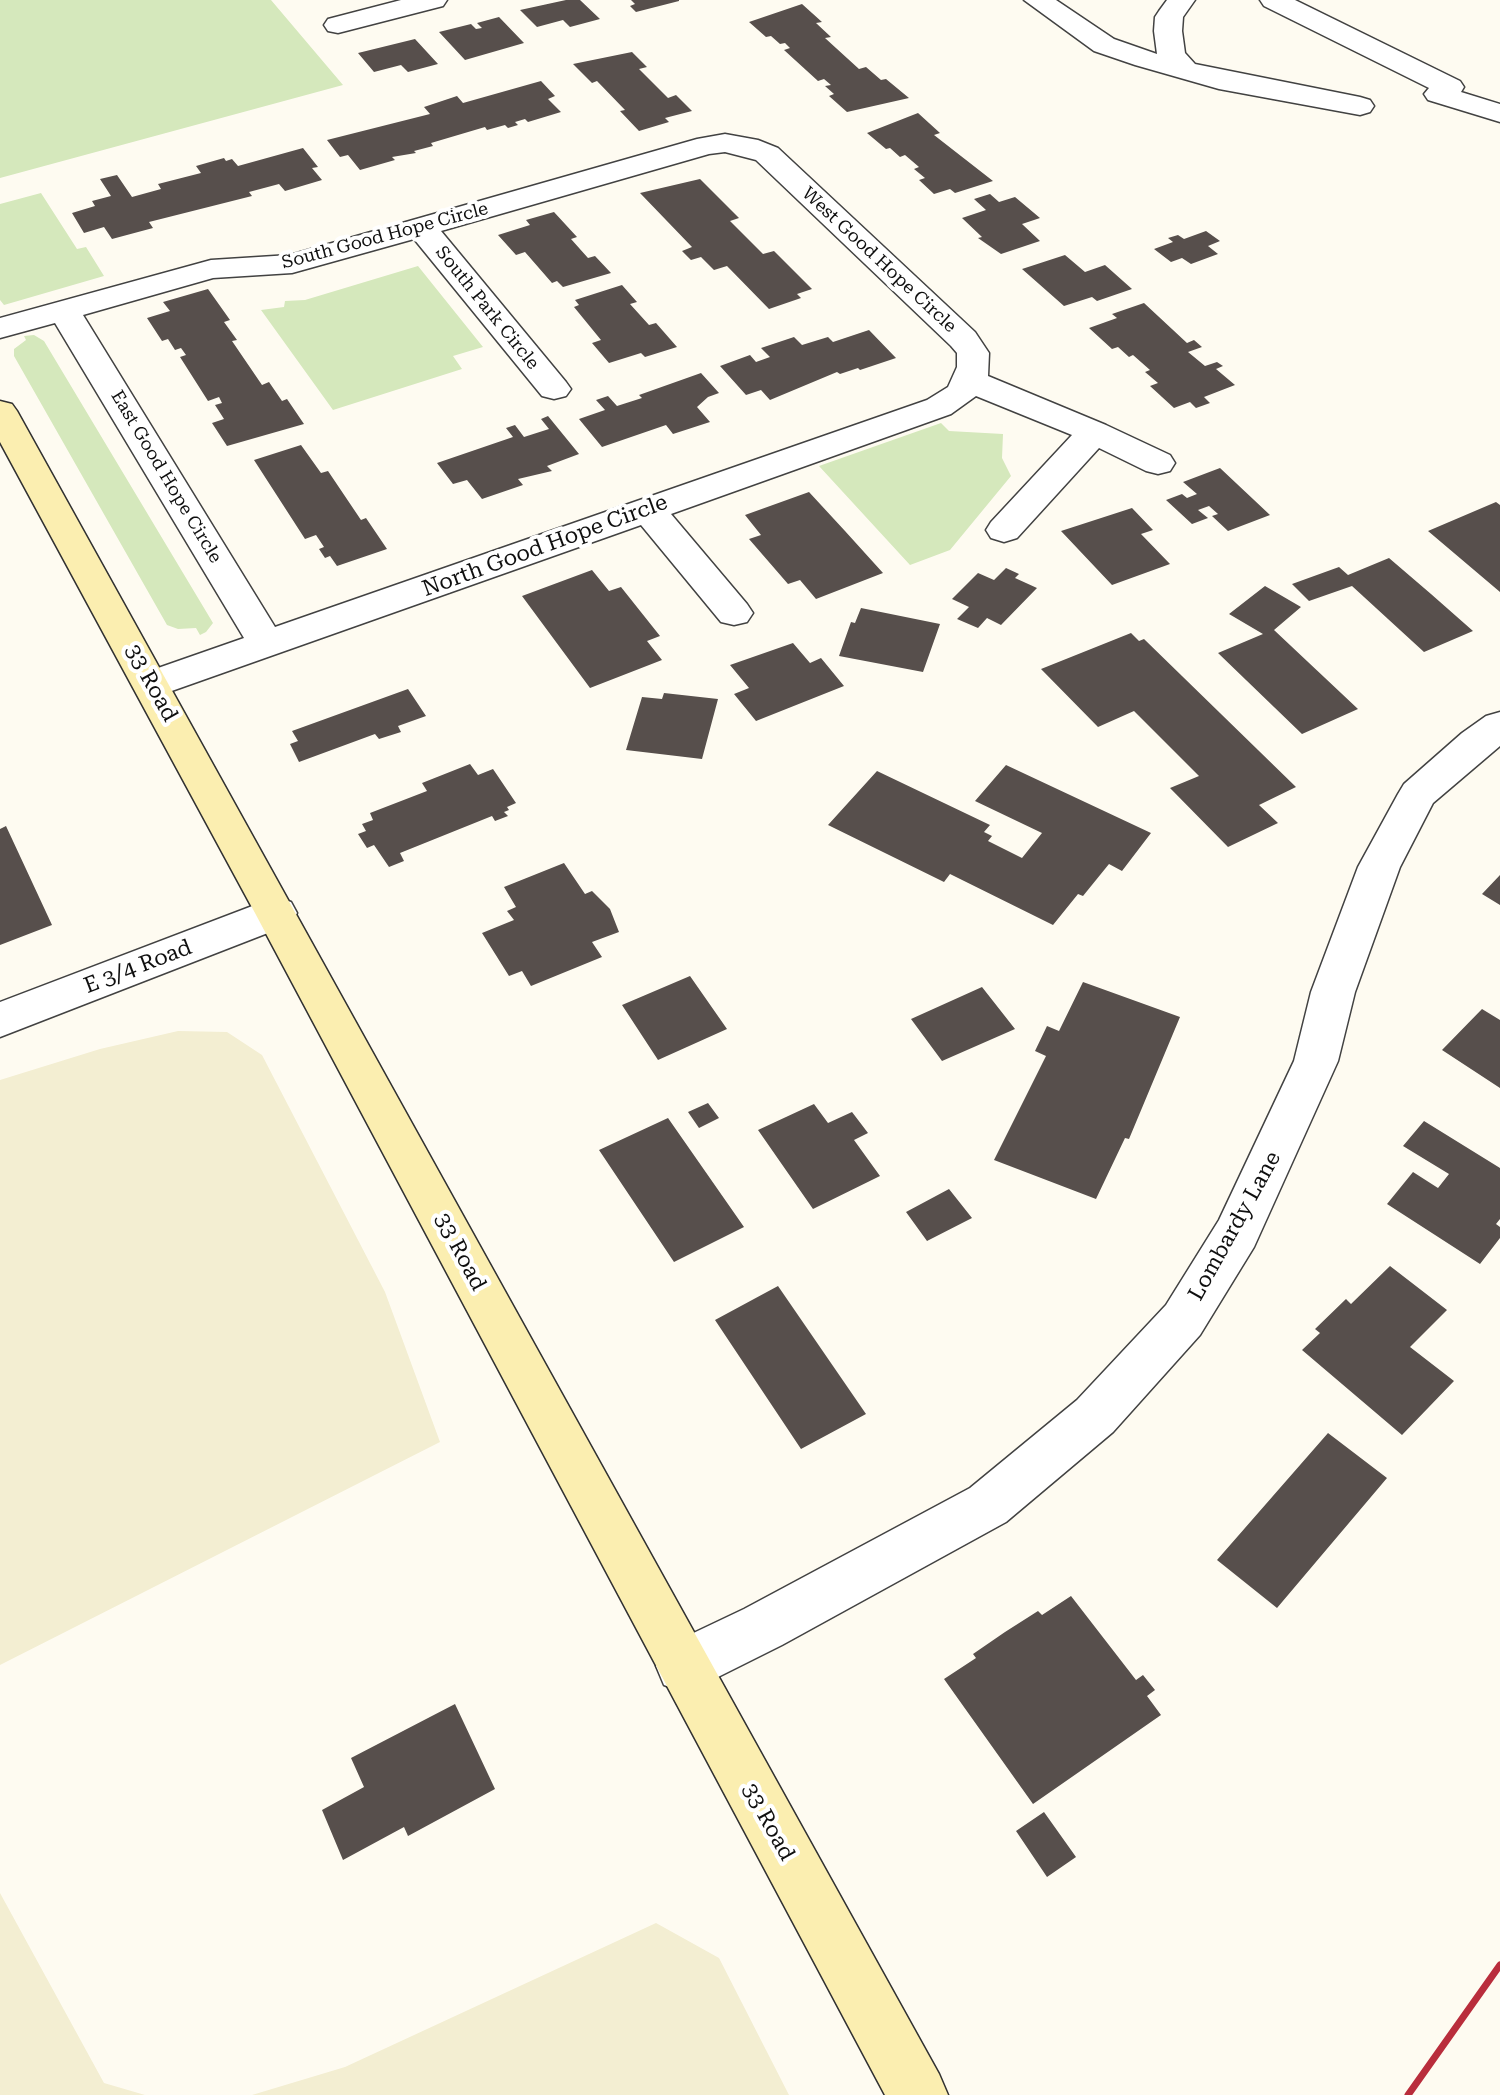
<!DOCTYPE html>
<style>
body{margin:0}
canvas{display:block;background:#fefbf1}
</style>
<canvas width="1500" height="2095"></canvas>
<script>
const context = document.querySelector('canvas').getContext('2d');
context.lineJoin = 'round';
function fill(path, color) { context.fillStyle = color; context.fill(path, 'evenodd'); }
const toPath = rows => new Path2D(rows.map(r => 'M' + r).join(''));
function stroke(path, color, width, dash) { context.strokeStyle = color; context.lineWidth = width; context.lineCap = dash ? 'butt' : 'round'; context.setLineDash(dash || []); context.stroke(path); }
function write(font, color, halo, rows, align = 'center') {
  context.font = font + ' "Roboto Serif",serif'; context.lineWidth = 8; context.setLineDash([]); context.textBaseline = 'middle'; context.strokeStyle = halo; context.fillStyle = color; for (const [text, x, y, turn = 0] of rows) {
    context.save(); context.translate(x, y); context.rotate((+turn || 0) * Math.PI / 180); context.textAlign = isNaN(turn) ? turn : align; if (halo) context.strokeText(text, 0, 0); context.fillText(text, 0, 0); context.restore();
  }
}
fill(toPath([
 [178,1031,227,1032,262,1055,385,1292,440,1442,0,1665,0,1080,100,1049],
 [0,1893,104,2083,145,2095,0,2095],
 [656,1923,719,1958,789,2095,252,2095,345,2067]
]), '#f3eed2');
fill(toPath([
 [0,0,271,0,343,85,0,178],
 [41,193,77,249,86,247,104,276,4,305,0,300,0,204],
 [418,266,483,347,453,356,462,369,333,410,261,310,284,307,285,301,305,300],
 [34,335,44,341,213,623,206,632,200,635,196,628,178,629,167,625,14,356,14,349,26,340,24,336],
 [941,423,949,431,1003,434,1002,458,1011,476,950,550,910,565,819,466]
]), '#d5e8bc');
fill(toPath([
 [566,0,580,0,600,19,570,27,563,20,537,27,520,10],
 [631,0,679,0,679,1,636,12,630,6,635,4],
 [802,4,822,22,816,23,831,37,825,38,859,69,866,67,881,80,886,79,909,98,847,112,829,96,834,94,825,86,831,85,824,79,818,81,784,50,790,48,785,43,780,44,771,36,766,37,749,22],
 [499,17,524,43,465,60,439,32,471,24,476,29,482,28,477,23],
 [415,39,438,64,408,72,401,65,374,72,358,53],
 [632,52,647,67,639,69,668,98,676,95,692,111,665,118,669,122,639,131,620,111,625,110,597,81,592,83,573,64],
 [541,81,555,96,548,99,561,112,528,122,525,119,515,122,518,125,508,128,505,125,487,130,485,127,431,143,433,146,414,151,416,153,392,157,395,160,360,170,348,155,340,157,327,140,430,114,424,107,457,96,463,103],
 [918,113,940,133,934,135,993,181,955,193,950,189,934,194,919,180,925,178,914,169,919,167,905,155,900,157,890,148,886,149,867,133],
 [303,148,318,167,312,168,322,180,285,191,279,184,249,192,252,196,149,222,153,228,112,239,104,227,84,233,72,213,95,206,92,201,111,196,100,179,117,175,132,197,161,189,158,184,201,173,196,166,224,158,226,161,232,159,238,166],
 [700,179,739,218,730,221,763,254,774,251,812,289,797,294,801,298,769,309,727,266,714,270,701,257,691,260,682,251,692,247,640,193],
 [990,194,999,202,1015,197,1040,218,1022,224,1040,241,1001,254,978,238,982,237,962,218,986,210,974,199],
 [554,212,577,237,571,239,588,258,595,256,611,273,563,287,557,281,552,283,525,252,516,255,498,235,530,225,526,220],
 [1206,231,1220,241,1208,246,1218,254,1191,264,1182,258,1171,262,1154,249,1173,242,1168,238,1178,235,1184,239],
 [1065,255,1085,272,1105,265,1132,289,1097,301,1092,297,1064,306,1022,269],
 [622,285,637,302,630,304,649,325,656,323,677,347,645,357,641,353,609,363,592,343,601,340,574,307,579,305,575,300],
 [208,289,230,320,224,322,237,340,232,341,262,385,269,382,282,401,287,399,304,424,227,446,212,423,224,419,215,405,222,403,219,397,208,401,180,357,186,355,181,348,175,350,168,339,162,341,147,318,170,311,163,302],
 [1144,303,1187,343,1194,340,1202,347,1188,352,1205,366,1217,362,1223,366,1216,369,1235,385,1204,397,1210,403,1196,408,1190,402,1174,408,1150,386,1158,383,1145,372,1150,370,1133,355,1129,357,1118,347,1112,349,1089,328,1117,318,1112,314],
 [869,330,896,358,860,370,858,368,840,374,837,372,770,400,761,390,746,395,720,366,750,355,756,362,770,357,761,348,794,337,802,345,828,337,833,342],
 [701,373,719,393,708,397,697,407,710,422,673,434,666,425,602,447,579,419,605,410,596,400,608,396,617,406,642,398,639,395],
 [548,416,579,454,547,466,552,471,518,479,523,485,482,499,467,480,453,484,437,463,513,437,506,428,515,425,524,437,549,429,541,419],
 [301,445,321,473,328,471,361,520,366,518,387,549,337,566,330,556,325,558,319,549,324,547,316,535,305,539,254,460],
 [1220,468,1270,515,1228,531,1212,516,1218,514,1209,506,1198,510,1208,518,1192,524,1166,500,1182,494,1187,498,1197,494,1183,482],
 [809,492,845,531,883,573,816,599,800,580,788,584,749,539,761,535,745,515],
 [1496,502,1500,505,1500,592,1428,531],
 [1132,508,1153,530,1141,534,1170,564,1112,585,1061,531],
 [1389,558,1431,594,1473,631,1424,652,1352,586,1309,601,1292,584,1339,567,1348,575],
 [1006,568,1019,574,1015,578,1037,588,1001,625,987,618,978,628,957,619,969,607,952,599,978,573,994,580],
 [592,570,609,591,621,587,660,636,647,641,662,660,590,688,522,596],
 [1265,586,1301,607,1274,630,1358,709,1302,734,1218,653,1263,634,1229,614],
 [861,608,940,624,923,672,839,656,851,622,855,623],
 [1131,633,1139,641,1144,639,1296,787,1259,805,1278,823,1228,847,1170,788,1199,776,1134,711,1098,727,1041,669],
 [793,643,810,663,821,658,844,686,756,721,734,694,749,688,730,665],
 [408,689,426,716,398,726,401,732,379,739,375,734,299,762,290,744,298,741,292,731],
 [664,693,718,699,702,759,626,750,642,697,662,699],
 [470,764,478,775,493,769,516,803,507,807,509,810,504,812,508,816,495,821,492,816,400,853,404,861,389,867,374,845,367,848,358,834,366,831,362,824,373,820,370,813,427,791,422,783],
 [1006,765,1151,833,1122,871,1109,864,1083,896,1078,894,1053,925,950,874,944,882,828,825,877,771,990,825,984,832,992,836,988,841,1022,858,1042,833,975,801],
 [6,826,52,925,0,945,0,829],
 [564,863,585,894,592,891,610,909,619,932,592,942,602,957,531,986,522,971,509,976,482,933,514,920,507,911,516,907,504,887],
 [1500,875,1500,905,1482,894],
 [690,976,727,1029,658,1060,622,1005],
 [1083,982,1180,1017,1129,1139,1125,1138,1096,1199,994,1160,1046,1056,1035,1051,1047,1026,1059,1031],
 [982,987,1015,1029,942,1061,911,1019],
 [1482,1009,1500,1020,1500,1088,1442,1050],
 [708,1103,719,1118,699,1128,688,1112],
 [814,1104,828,1123,852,1112,868,1133,854,1140,880,1176,813,1209,758,1130],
 [668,1118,744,1227,674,1262,599,1150],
 [1424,1121,1500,1168,1500,1219,1496,1224,1500,1227,1500,1238,1480,1264,1387,1204,1413,1172,1438,1188,1449,1174,1403,1146],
 [949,1189,972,1218,927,1241,906,1212],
 [1390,1266,1447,1310,1410,1347,1454,1381,1402,1435,1302,1350,1320,1333,1315,1329,1346,1299,1351,1304],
 [778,1286,866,1414,801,1449,715,1320],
 [1328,1433,1387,1478,1277,1608,1217,1560],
 [1071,1596,1136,1680,1143,1675,1155,1690,1147,1696,1161,1715,1033,1804,944,1679,976,1658,973,1654,1005,1632,1038,1611,1042,1615],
 [455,1704,495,1789,408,1836,404,1827,343,1860,322,1810,364,1787,351,1758],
 [1044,1812,1076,1857,1047,1877,1016,1831]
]), '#574f4c');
const minor = toPath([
 [401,0,447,0,443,6,338,33,328,31,324,25,328,19,401,0],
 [1024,0,1056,0,1114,39,1157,54,1154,31,1155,17,1159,11,1167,0,1195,0,1183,17,1182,31,1185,53,1195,64,1360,97,1370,100,1374,106,1370,112,1360,115,1219,89,1135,65,1094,51,1024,0],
 [1260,0,1295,0,1460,81,1464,87,1461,92,1500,104,1500,122,1428,100,1424,94,1429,88,1264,6,1260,0],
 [725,134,758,140,778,148,975,332,989,353,988,376,1106,425,1170,455,1175,463,1170,471,1158,474,1146,471,1099,448,1017,538,1004,542,991,538,986,530,991,522,1072,435,976,396,951,414,671,514,747,604,753,613,747,622,734,625,721,622,641,525,166,693,152,697,138,693,133,684,138,675,244,638,55,323,0,338,0,318,211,260,290,255,697,139,725,134],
 [725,152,756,160,951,346,957,353,957,367,948,387,927,400,275,627,83,315,213,278,292,273,414,239,542,396,554,399,566,396,571,389,566,382,441,231,709,154,725,152],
 [1500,712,1500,746,1433,803,1400,867,1355,992,1338,1061,1254,1247,1200,1335,1113,1432,1006,1522,782,1645,702,1685,683,1692,664,1685,656,1666,664,1647,744,1609,970,1488,1077,1400,1166,1305,1219,1220,1294,1061,1311,992,1358,867,1398,794,1404,784,1462,733,1486,716,1500,712],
 [276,897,291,902,297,913,291,924,0,1037,0,1002,276,897]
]);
const secondary = toPath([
 [0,401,12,404,17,411,939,2074,948,2095,885,2095,255,913,0,442,0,401]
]);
stroke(minor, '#424242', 3);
stroke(secondary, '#313131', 3);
fill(minor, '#fff');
fill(secondary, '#fbeeb0');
stroke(toPath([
 [1408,2095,1500,1965]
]), '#b92d3c', 7);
write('18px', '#0f0f0f', '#fff', [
 ["South Good Hope Circle",385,236,-15],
 ["West Good Hope Circle",879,260,43],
 ["South Park Circle",487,308,51],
 ["East Good Hope Circle",166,477,59]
]);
write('22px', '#0f0f0f', '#fff', [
 ["North Good Hope Circle",545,546,-20],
 ["33 Road",151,683,61],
 ["E 3/4 Road",138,967,-21],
 ["Lombardy Lane",1235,1226,-61],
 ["33 Road",460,1252,62],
 ["33 Road",768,1822,61]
]);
</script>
